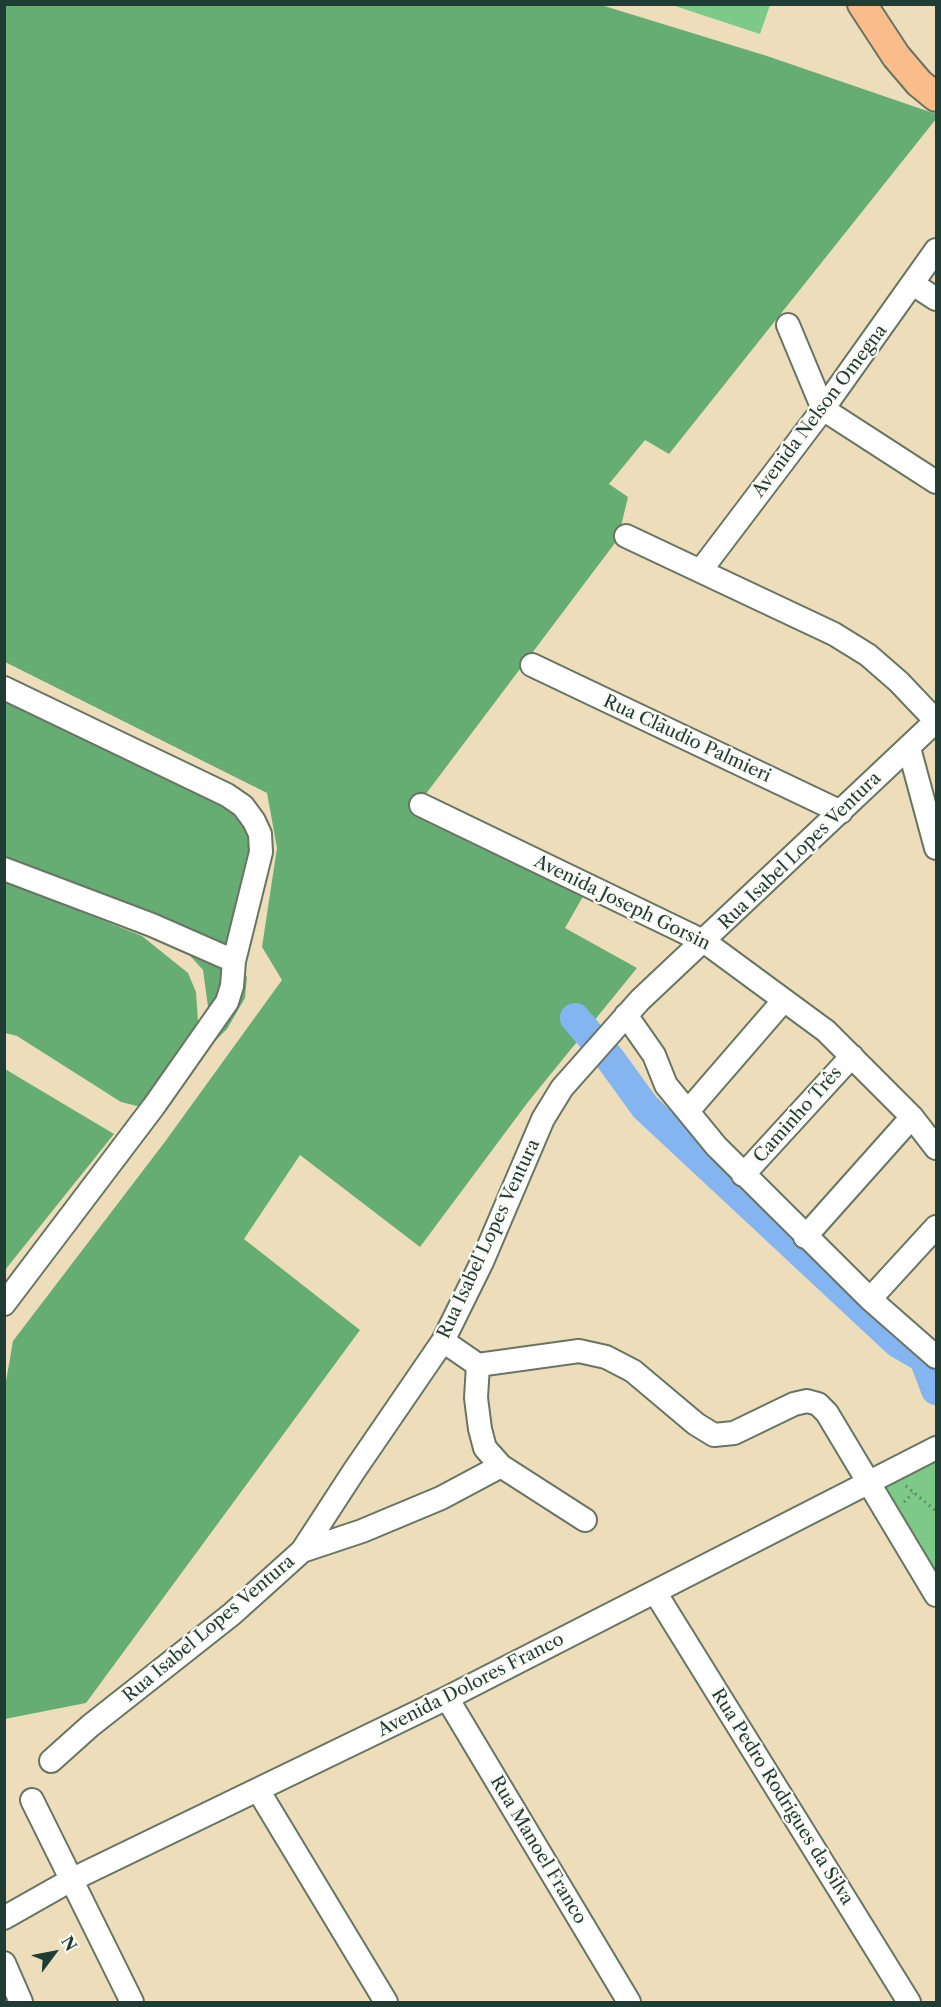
<!DOCTYPE html>
<meta charset="utf-8">
<style>
body{margin:0}
#map{position:relative;width:941px;height:2007px;overflow:hidden;background:#edb;font-family:"Libre Caslon Text",serif}
canvas{display:block}
.frame{position:absolute;inset:0;border:6px solid #1f3d34;pointer-events:none}
.north{position:absolute;left:24px;top:1923px;width:60px;height:60px;-webkit-text-stroke:4px #fdfcf7;paint-order:stroke;rotate:58deg;font-size:16px;font-weight:700;line-height:24px;text-align:center;color:#1f3d34}
.north::after{content:'';display:block;margin:auto;width:21px;height:27px;background:#1f3d34;clip-path:polygon(50% 0,100% 100%,50% 72%,0 100%)}
</style>
<div id="map">
<canvas width="941" height="2007"></canvas>
<div class="frame"></div>
<div class="north">N</div>
</div>
<script>
const context = document.querySelector('canvas').getContext('2d');
context.lineJoin = 'round';
function fill(path, color) { context.fillStyle = color; context.fill(path, 'evenodd'); }
const toPath = rows => new Path2D(rows.map(r => 'M' + r).join(''));
function stroke(path, color, width, dash) { context.strokeStyle = color; context.lineWidth = width; context.lineCap = dash ? 'butt' : 'round'; context.setLineDash(dash || []); context.stroke(path); }
function write(font, color, halo, rows, align = 'center') {
  context.font = font + ' "Libre Caslon Text",serif'; context.lineWidth = 4.5; context.setLineDash([]); context.textBaseline = 'middle'; context.strokeStyle = halo; context.fillStyle = color; for (const [text, x, y, turn = 0] of rows) {
    context.save(); context.translate(x, y); context.rotate((+turn || 0) * Math.PI / 180); context.textAlign = isNaN(turn) ? turn : align; if (halo) context.strokeText(text, 0, 0); context.fillText(text, 0, 0); context.restore();
  }
}
fill(toPath([
 [672,5,770,5,760,34],
 [936,1453,936,1585,876,1485]
]), '#7dc988');
fill(toPath([
 [5,5,601,5,767,56,936,114,936,119,669,454,645,440,609,484,628,497,618,539,419,803,585,893,565,928,637,968,528,1102,420,1247,300,1155,244,1239,360,1330,86,1703,5,1719,4,1393,13,1341,164,1143,282,980,262,947,277,848,267,793,5,662],
 [4,695,235,810,254,840,245,954,5,861],
 [4,881,142,936,188,973,196,992,198,1021,193,1065,141,1107,121,1102,17,1036,5,1033],
 [175,939,234,963,247,977,245,998,227,1029,204,1052,209,1014,203,970],
 [5,1069,114,1134,5,1270]
]), '#66ad74');
stroke(toPath([
 [575,1018,611,1060,645,1107,898,1343,924,1358,936,1390]
]), '#85b5f0', 30);
const minor = toPath([
 [913,284,936,299],
 [788,325,823,409,936,482],
 [626,536,834,634,868,655,899,682,936,721],
 [701,570,823,409,936,250],
 [532,665,841,812],
 [4,688,227,795,243,806,254,821,260,834,261,852,234,961,232,986,227,1002,154,1106,4,1304],
 [909,748,936,848],
 [421,805,705,942,826,1031,912,1117,936,1148],
 [4,869,152,925,234,961],
 [626,1015,654,1055,666,1085,716,1146,870,1299,936,1357],
 [688,1111,784,1000],
 [743,1175,852,1056],
 [805,1237,912,1117],
 [870,1299,936,1227],
 [443,1341,478,1365,579,1351,606,1357,633,1371,696,1424,714,1435,734,1433,794,1404,807,1401,818,1404,827,1413,936,1595],
 [478,1365,476,1398,480,1429,485,1448,501,1466,585,1520],
 [302,1551,362,1531,441,1498,501,1466],
 [655,1592,909,2002],
 [447,1698,629,2002],
 [51,1761,90,1726,232,1614,302,1551,354,1471,443,1341,482,1262,543,1119,562,1088,640,1000,936,721],
 [258,1790,386,2002],
 [32,1800,132,2002],
 [4,1918,71,1880,447,1698,936,1448],
 [4,1963,21,2002]
]);
const major = toPath([
 [862,4,896,56,919,83,936,97]
]);
stroke(minor, '#677563', 26);
stroke(major, '#677563', 32);
stroke(toPath([
 [906,1486,936,1511],
 [904,1502,913,1493]
]), '#677563', 3, [1.5, 4.5]);
stroke(minor, '#fff', 22);
stroke(major, '#f9bc8a', 28);
write('18px', '#1f3d34', '#fdfcf7', [
 ["Avenida Nelson Omegna",820,411,-53],
 ["Rua Clãudio Palmieri",687,739,25],
 ["Rua Isabel Lopes Ventura",800,851,-44],
 ["Avenida Joseph Gorsin",622,903,26],
 ["Caminho Três",798,1115,-48],
 ["Rua Isabel Lopes Ventura",489,1239,-65],
 ["Rua Isabel Lopes Ventura",209,1629,-40],
 ["Avenida Dolores Franco",471,1685,-27],
 ["Rua Pedro Rodrigues da Silva",782,1797,58],
 ["Rua Manoel Franco",538,1850,59]
]);
</script>
